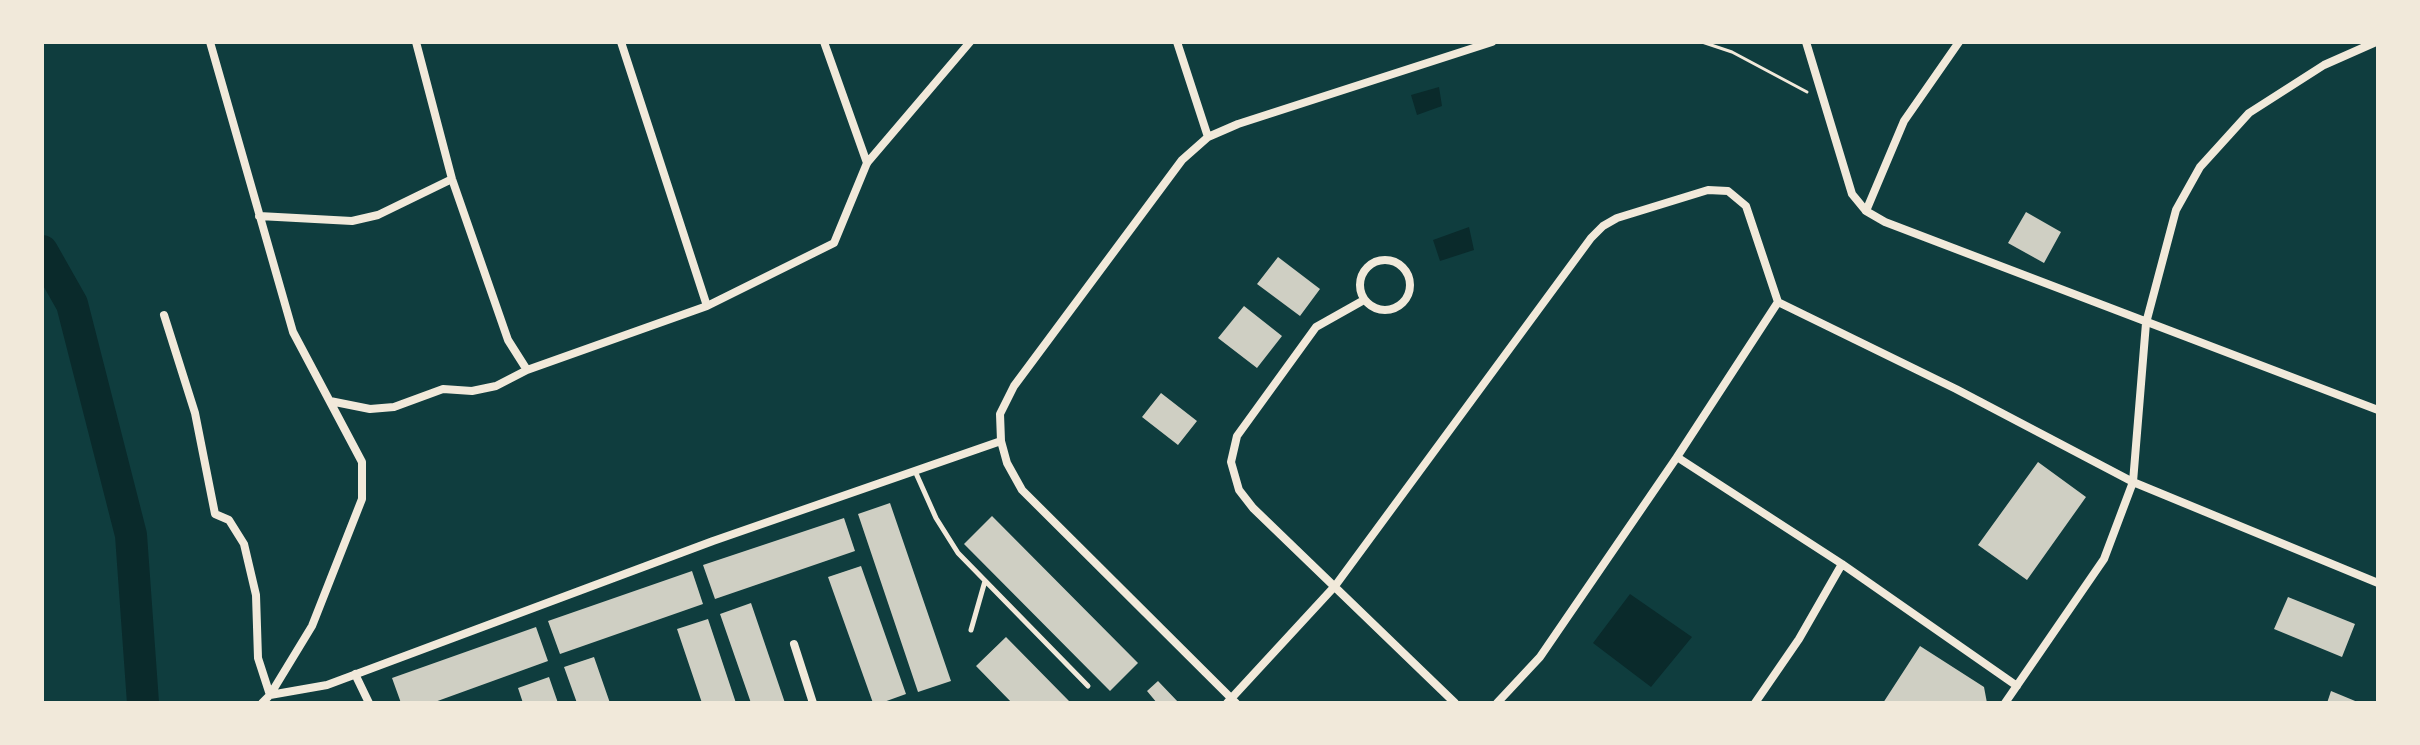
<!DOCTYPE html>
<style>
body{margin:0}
#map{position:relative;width:2420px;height:745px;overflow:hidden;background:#0f3d3e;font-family:Overpass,sans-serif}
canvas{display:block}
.frame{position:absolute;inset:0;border:44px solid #f1e9da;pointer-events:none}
</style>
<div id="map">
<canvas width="2420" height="745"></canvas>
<div class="frame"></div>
</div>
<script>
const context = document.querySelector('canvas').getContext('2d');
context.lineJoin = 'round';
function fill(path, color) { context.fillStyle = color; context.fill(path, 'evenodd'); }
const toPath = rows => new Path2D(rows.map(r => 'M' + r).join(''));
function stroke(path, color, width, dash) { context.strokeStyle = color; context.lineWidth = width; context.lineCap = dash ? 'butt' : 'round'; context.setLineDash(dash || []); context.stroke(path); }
fill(toPath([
 [1439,87,1442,106,1417,115,1411,95],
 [1469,227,1474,250,1440,261,1433,240],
 [1630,594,1692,637,1651,687,1593,643]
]), '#0a2a2b');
stroke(toPath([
 [42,251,72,304,131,535,143,703]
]), '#0a2a2b', 32);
fill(toPath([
 [2026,212,2061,232,2044,263,2008,243],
 [1278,257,1320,289,1300,316,1257,284],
 [1244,306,1282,336,1257,368,1218,338],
 [1161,393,1197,421,1178,445,1142,417],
 [2038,462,2086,497,2027,580,1978,545],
 [890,503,951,681,918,692,858,514],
 [992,516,1138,663,1110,691,964,544],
 [844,518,855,551,715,599,703,565],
 [861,566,906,694,881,703,873,703,828,577],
 [692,571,703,604,560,654,548,621],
 [2288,597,2355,624,2342,657,2274,629],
 [751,603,785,703,751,703,720,614],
 [708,619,736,703,702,703,677,629],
 [536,627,548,661,432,703,401,703,392,678],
 [1006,637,1069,701,1067,703,1012,703,976,666],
 [1920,646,1984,687,1987,703,1883,703],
 [594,657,610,703,577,703,564,667],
 [549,677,558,703,523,703,518,688],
 [1158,681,1179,703,1157,703,1147,691],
 [2331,691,2360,703,2327,703]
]), '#cfcfc3');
stroke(toPath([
 [1702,42,1732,52,1807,92]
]), '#f1e9da', 3);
stroke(toPath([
 [915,471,936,518,958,553,1088,686],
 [971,630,985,581]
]), '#f1e9da', 5);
stroke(toPath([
 [210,42,293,332,362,462,362,499,312,626,270,695,262,703],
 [416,42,452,179,508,340,527,370,707,306,834,243,867,163,970,42],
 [621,42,707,306],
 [824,42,867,163],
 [1177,42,1208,137],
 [1806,42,1852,194,1866,211,1885,222,2378,410],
 [1866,211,1904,121,1959,42],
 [259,216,352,221,378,215,452,179],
 '1360 285a25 25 0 1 1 50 0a25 25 0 1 1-50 0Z',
 [1364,300,1316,327,1237,436,1231,462,1239,490,1253,508,1455,703],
 [164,315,195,413,215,514,229,520,244,544,256,595,258,658,270,695,327,685,713,541,1001,441],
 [330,401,370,409,394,407,443,389,472,391,496,386,527,370],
 [1677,457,1842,564,2017,686],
 [794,644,813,703],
 [355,674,369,703],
 [1227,703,1335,586,1591,238,1603,226,1617,218,1708,190,1728,191,1746,206,1778,302,1956,389,2133,482,2378,583],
 [1236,703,1022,490,1007,463,1001,441,1000,414,1014,386,1182,160,1208,137,1238,124,1492,42],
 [1497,703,1540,657,1677,457,1778,302],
 [1755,703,1799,639,1842,564],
 [2005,703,2104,559,2133,482,2146,323,2176,210,2200,167,2249,113,2324,65,2376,42]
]), '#f1e9da', 8);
</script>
